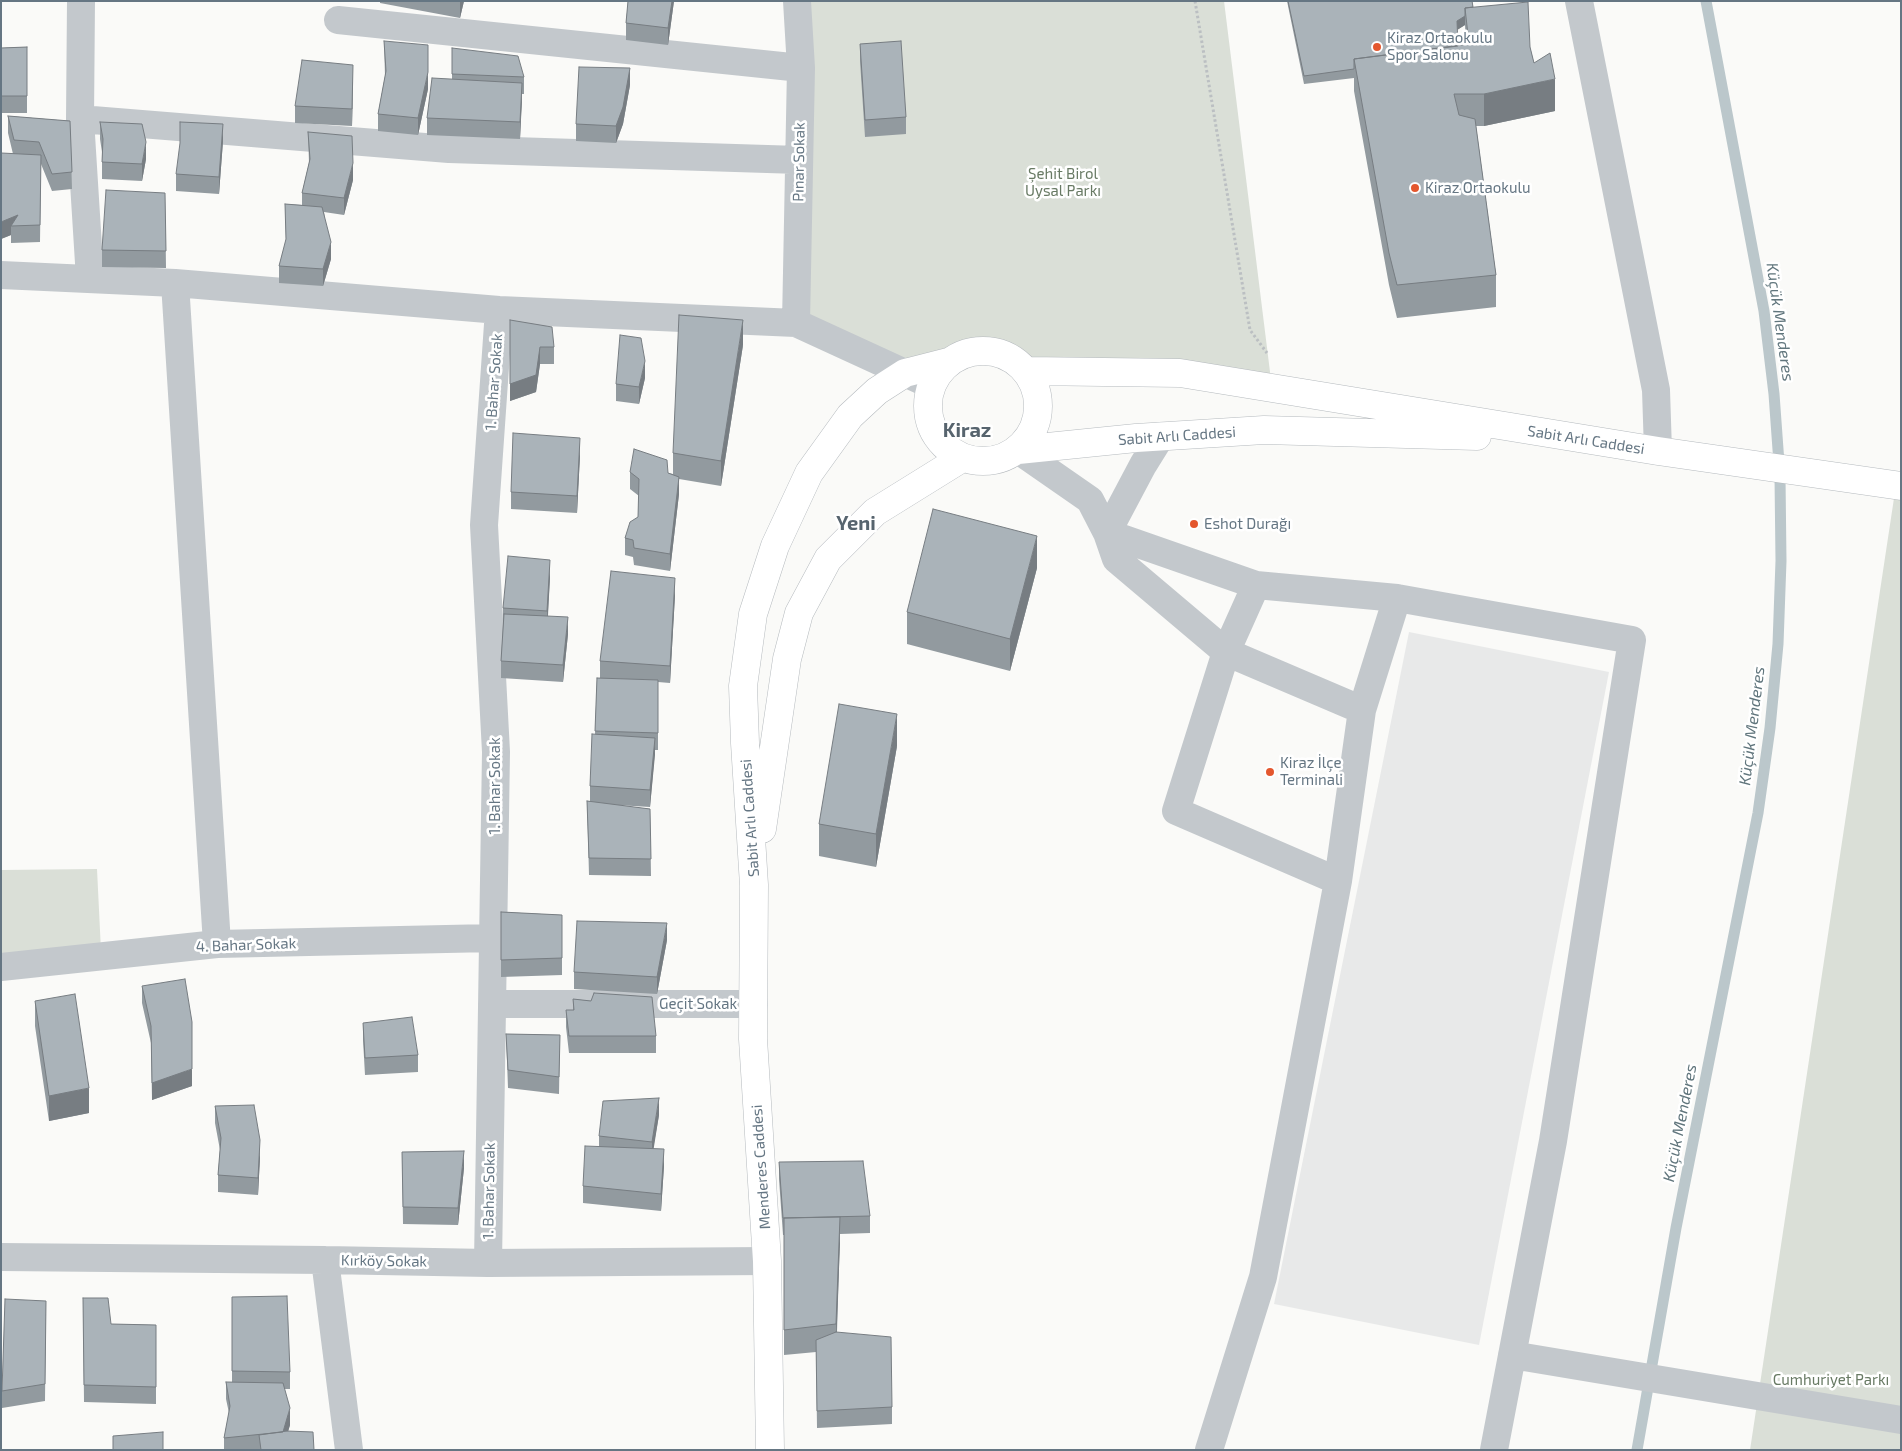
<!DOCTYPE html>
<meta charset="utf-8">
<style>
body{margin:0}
#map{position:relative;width:1902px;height:1451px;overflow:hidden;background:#fafaf8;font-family:"Exo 2",sans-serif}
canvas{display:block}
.frame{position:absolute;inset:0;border:2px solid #657683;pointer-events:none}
</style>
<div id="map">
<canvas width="1902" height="1451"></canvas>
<div class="frame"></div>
</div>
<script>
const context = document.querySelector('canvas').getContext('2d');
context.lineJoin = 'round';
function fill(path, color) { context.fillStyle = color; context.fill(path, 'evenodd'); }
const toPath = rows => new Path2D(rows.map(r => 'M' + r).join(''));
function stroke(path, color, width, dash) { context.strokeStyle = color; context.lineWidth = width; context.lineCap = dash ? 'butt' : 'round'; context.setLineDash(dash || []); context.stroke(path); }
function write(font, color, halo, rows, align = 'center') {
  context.font = font + ' "Exo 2",sans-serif'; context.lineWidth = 5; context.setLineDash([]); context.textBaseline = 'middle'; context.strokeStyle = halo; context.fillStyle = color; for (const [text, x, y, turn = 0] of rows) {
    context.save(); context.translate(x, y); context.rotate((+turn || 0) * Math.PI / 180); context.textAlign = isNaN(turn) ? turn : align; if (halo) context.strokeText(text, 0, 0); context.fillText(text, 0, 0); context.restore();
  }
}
fill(toPath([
 [1409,632,1609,672,1479,1345,1274,1304]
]), '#e8e9e9');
fill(toPath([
 [797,1,1224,1,1272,388,1027,371,1004,354,975,350,948,362,905,373,796,323],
 [1896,485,1901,486,1901,1450,1750,1450],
 [97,869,101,951,1,955,1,870]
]), '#dadfd7');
stroke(toPath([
 [1637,1450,1676,1228,1758,813,1770,728,1778,644,1781,561,1780,477,1774,394,1764,311,1706,1]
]), '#bbc7cb', 11);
const major = toPath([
 '928 406a55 55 0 1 1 110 0a55 55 0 1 1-110 0Z',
 [1027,371,1180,373,1658,451,1901,486],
 [1018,450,1136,438,1264,430,1477,436],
 [762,829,787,659,799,613,828,559,875,512,962,458],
 [770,1450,767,1261,753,1039,754,885,745,743,743,686,753,614,775,546,809,473,850,416,877,391,905,373,948,362]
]);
stroke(major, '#b5babe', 29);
stroke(toPath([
 [1195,1,1250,330,1267,353]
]), '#bbbfc2', 3, [2.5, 2.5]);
stroke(toPath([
 [81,1,80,119,90,279],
 [1579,1,1656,390,1658,451],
 [338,20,801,68],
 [80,119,449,149,799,160],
 [1,275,175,283,499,310,796,323,931,385],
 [175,283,217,944],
 [796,323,801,68,797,1],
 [1161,436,1143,465,1107,533,1116,559,1226,652,1362,710],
 [1018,450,1090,500,1107,533,1256,585,1397,598,1362,710,1338,881,1263,1277,1209,1450],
 [1256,585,1226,652,1176,811,1338,881],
 [1397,598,1632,640,1553,1141,1494,1450],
 [1,967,217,944,492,938],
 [492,1004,754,1004],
 [1,1257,325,1260,488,1263,767,1261],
 [325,1260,349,1450],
 [488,1263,496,752,484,525,499,310],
 [1512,1355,1901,1420]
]), '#c3c8cc', 28);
stroke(major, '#fff', 28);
fill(toPath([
 [380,1,464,1,460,18,380,3],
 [628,1,674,1,668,45,626,40,626,23],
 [1287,1,1472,1,1473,7,1530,47,1534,63,1555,111,1484,126,1476,126,1496,275,1496,307,1397,318,1389,285,1354,91,1354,78,1304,84],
 [1465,25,1466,45,1458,46,1457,30],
 [384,41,428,89,418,135,378,131,378,114,385,76],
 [860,44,906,117,906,134,865,137,860,61],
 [27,47,27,113,1,113,1,48],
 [452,48,524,77,524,94,522,94,520,139,427,135,427,118,452,79],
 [353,82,352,126,295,123,295,106],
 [630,85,623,124,616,143,576,141,576,124],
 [8,116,70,121,72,189,52,191,41,164,40,242,11,243,11,235,1,239,13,154,8,133],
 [100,122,146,159,142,181,102,179,102,152,100,139],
 [308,132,353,180,344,215,324,212,331,259,323,286,279,283,279,266,286,241,285,204,302,205,302,193,309,163],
 [223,141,219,194,176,191,176,174],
 [165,193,166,268,102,267,102,250],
 [510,320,554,347,554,364,540,364,536,392,510,401],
 [743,345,721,486,679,479,679,494,670,571,634,565,633,557,625,555,625,538,638,517,639,496,630,489,630,472,668,473,673,474,673,453],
 [645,378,639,404,616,401,616,384],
 [580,455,577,513,511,509,511,492],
 [1037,568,1010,671,907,644,907,612],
 [550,577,548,616,568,634,563,682,501,678,501,661,503,625,503,608],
 [675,595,670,683,658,682,658,750,655,750,650,807,617,805,650,809,651,876,589,875,587,801,590,801,590,786,595,734,597,678,600,678,600,661],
 [897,746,876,867,819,856,819,824],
 [501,912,562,915,562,975,501,977],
 [667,940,657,994,574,989,574,972],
 [142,986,192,1086,152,1100,151,1043,142,1003],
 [573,999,591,1001,656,1036,656,1053,569,1053,566,1027,566,1010,573,1010],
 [35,1001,89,1113,49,1121,35,1026],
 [363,1023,418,1055,418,1072,365,1075,363,1040],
 [506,1034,560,1035,559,1094,508,1088],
 [215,1106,260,1157,258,1195,218,1192,218,1175,220,1150,215,1123],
 [659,1115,653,1149,664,1166,661,1211,583,1203,583,1186,599,1147,599,1136],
 [402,1152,464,1168,458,1225,403,1224],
 [779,1162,870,1216,870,1233,840,1234,837,1332,892,1407,892,1424,817,1428,816,1352,784,1355,784,1235,783,1235,779,1179],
 [232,1297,290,1372,290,1389,284,1389,290,1425,288,1431,314,1450,224,1450,224,1438,229,1413,226,1399,226,1382,232,1382],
 [83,1298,111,1324,156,1325,156,1404,84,1402],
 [46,1301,45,1401,2,1408,2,1391]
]), '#929a9f');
fill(toPath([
 [460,1,464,1,460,18],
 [672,1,674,1,668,45,668,28],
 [1465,16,1465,25,1457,30,1457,21],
 [353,65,353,82,352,126,352,109],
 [630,68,630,85,623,124,616,143,616,126],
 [428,72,428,89,418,135,418,118],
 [1555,79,1555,111,1484,126,1484,94],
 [522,83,522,100,520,139,520,122],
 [223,124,223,141,219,194,219,177],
 [146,142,146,159,142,181,142,164],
 [353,163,353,180,344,215,344,198],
 [18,215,11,226,11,235,1,239,1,222],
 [331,242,331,259,323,286,323,269],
 [743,320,743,345,721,486,721,461],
 [540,347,540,364,536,392,510,401,510,384],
 [645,361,645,378,639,404,639,387],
 [580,438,580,455,577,513,577,496],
 [679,477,679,494,670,571,670,554],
 [1037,536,1037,568,1010,671,1010,639],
 [550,560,550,577,547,628,547,611],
 [675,578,675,595,670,683,670,666],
 [568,617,568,634,563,682,563,665],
 [897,714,897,746,876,867,876,834],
 [655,738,655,755,650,807,650,790],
 [667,923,667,940,657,994,657,977],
 [192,1069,192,1086,152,1100,152,1083],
 [89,1088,89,1113,49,1121,49,1096],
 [659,1098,659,1115,652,1159,652,1142],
 [260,1140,260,1157,258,1195,258,1178],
 [664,1149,664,1166,661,1211,661,1194],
 [464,1151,464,1168,458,1225,458,1208],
 [840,1217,840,1242,836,1349,836,1324],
 [290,1408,290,1425,283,1449,283,1432]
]), '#777d82');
const building = toPath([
 [628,1,672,1,668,28,626,23,628,1],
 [1288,1,1472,1,1473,7,1465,8,1465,16,1457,21,1458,46,1354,59,1354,69,1304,76,1288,1],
 [1528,2,1530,47,1534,63,1550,53,1555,79,1484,94,1454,94,1459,115,1475,119,1496,275,1397,285,1389,253,1354,59,1469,44,1465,8,1528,2],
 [384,41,428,45,428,72,418,118,378,114,386,71,384,41],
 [901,41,906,117,865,120,860,44,901,41],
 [27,47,27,96,1,96,1,48,27,47],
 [452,48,518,56,524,77,452,74,452,48],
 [302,60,353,65,352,109,295,106,302,60],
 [579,67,630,68,623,107,616,126,576,124,579,67],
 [432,78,522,83,520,122,427,118,432,78],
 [8,116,70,121,72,172,52,174,39,142,14,140,8,116],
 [100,122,142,124,146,142,142,164,102,162,103,139,100,122],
 [180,122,223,124,219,177,176,174,180,143,180,122],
 [308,132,352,136,353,163,344,198,302,193,310,159,308,132],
 [1,153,41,155,40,225,11,226,18,215,1,222,1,153],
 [106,190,165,193,166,251,102,250,106,190],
 [285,204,322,207,331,242,323,269,279,266,286,239,285,204],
 [679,315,743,320,721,461,673,453,679,315],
 [510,320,552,327,554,347,540,347,536,375,510,384,510,320],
 [620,335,641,338,645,361,639,387,616,384,620,335],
 [513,433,580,438,577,496,511,492,513,433],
 [634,449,667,460,668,473,679,477,670,554,634,548,633,540,625,538,630,522,638,517,639,479,630,472,634,449],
 [933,509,1037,536,1010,639,907,612,933,509],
 [508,556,550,560,547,611,503,608,508,556],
 [611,571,675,578,670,666,600,661,611,571],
 [504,614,568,617,563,665,501,661,504,614],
 [597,678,658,680,658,733,595,731,597,678],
 [839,704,897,714,876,834,819,824,839,704],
 [592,734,655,738,650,790,590,786,592,734],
 [587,801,650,809,651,859,589,858,587,801],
 [501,912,562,915,562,958,501,960,501,912],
 [577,921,667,923,657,977,574,972,577,921],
 [185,979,192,1022,192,1069,152,1083,151,1026,142,986,185,979],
 [594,993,652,997,656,1036,569,1036,566,1010,574,1010,573,999,591,1001,594,993],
 [75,994,89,1088,49,1096,35,1001,75,994],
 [412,1017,418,1055,365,1058,363,1023,412,1017],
 [506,1034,560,1035,559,1077,508,1070,506,1034],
 [659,1098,652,1142,599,1136,603,1101,659,1098],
 [254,1105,260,1140,258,1178,218,1175,221,1138,215,1106,254,1105],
 [585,1146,664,1149,661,1194,583,1186,585,1146],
 [464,1151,458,1208,403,1207,402,1152,464,1151],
 [863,1161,870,1216,783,1218,779,1162,863,1161],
 [840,1217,836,1324,784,1330,784,1218,840,1217],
 [287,1296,290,1372,232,1371,232,1297,287,1296],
 [83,1298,108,1298,111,1324,156,1325,156,1387,84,1385,83,1298],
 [5,1299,46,1301,45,1384,2,1391,5,1299],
 [836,1332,891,1337,892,1407,817,1411,816,1340,836,1332],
 [226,1382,283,1383,290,1408,283,1432,224,1438,230,1406,226,1382],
 [287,1431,313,1432,314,1450,261,1450,259,1435,287,1431],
 [163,1432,163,1450,113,1450,113,1436,163,1432]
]);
fill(building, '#aab3b9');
stroke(building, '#777d82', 1);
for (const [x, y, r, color] of [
 [1377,47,5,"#e4572e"],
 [1415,188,5,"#e4572e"],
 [1194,524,5,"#e4572e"],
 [1270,772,5,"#e4572e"]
]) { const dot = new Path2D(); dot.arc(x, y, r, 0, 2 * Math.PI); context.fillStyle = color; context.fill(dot); stroke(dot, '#fff', 2); }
write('15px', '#657683', '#fff', [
 ["Kiraz Ortaokulu",1387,38],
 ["Spor Salonu",1387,55],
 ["Kiraz Ortaokulu",1425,188],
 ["Eshot Durağı",1204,524],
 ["Kiraz İlçe",1280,763],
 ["Terminali",1280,780]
], 'left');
write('15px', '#657683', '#fff', [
 ["Pınar Sokak",799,162,-89],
 ["1. Bahar Sokak",494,382,-86],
 ["Sabit Arlı Caddesi",1177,436,-4],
 ["Sabit Arlı Caddesi",1586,440,9],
 ["1. Bahar Sokak",495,786,-90],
 ["Sabit Arlı Caddesi",750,818,-94],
 ["4. Bahar Sokak",246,945,-2],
 ["Geçit Sokak",698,1004],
 ["Menderes Caddesi",761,1167,-94],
 ["1. Bahar Sokak",489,1191,-89],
 ["Kırköy Sokak",384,1261,1]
]);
write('15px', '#687a64', '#fff', [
 ["Şehit Birol",1063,174],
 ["Uysal Parkı",1063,191],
 ["Cumhuriyet Parkı",1831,1380]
]);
write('italic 16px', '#60757c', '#fff', [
 ["Küçük Menderes",1780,322,82],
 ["Küçük Menderes",1752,726,-83],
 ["Küçük Menderes",1680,1123,-79]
]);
write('bold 20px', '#57646e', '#fff', [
 ["Kiraz",967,430],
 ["Yeni",856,523]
]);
</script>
